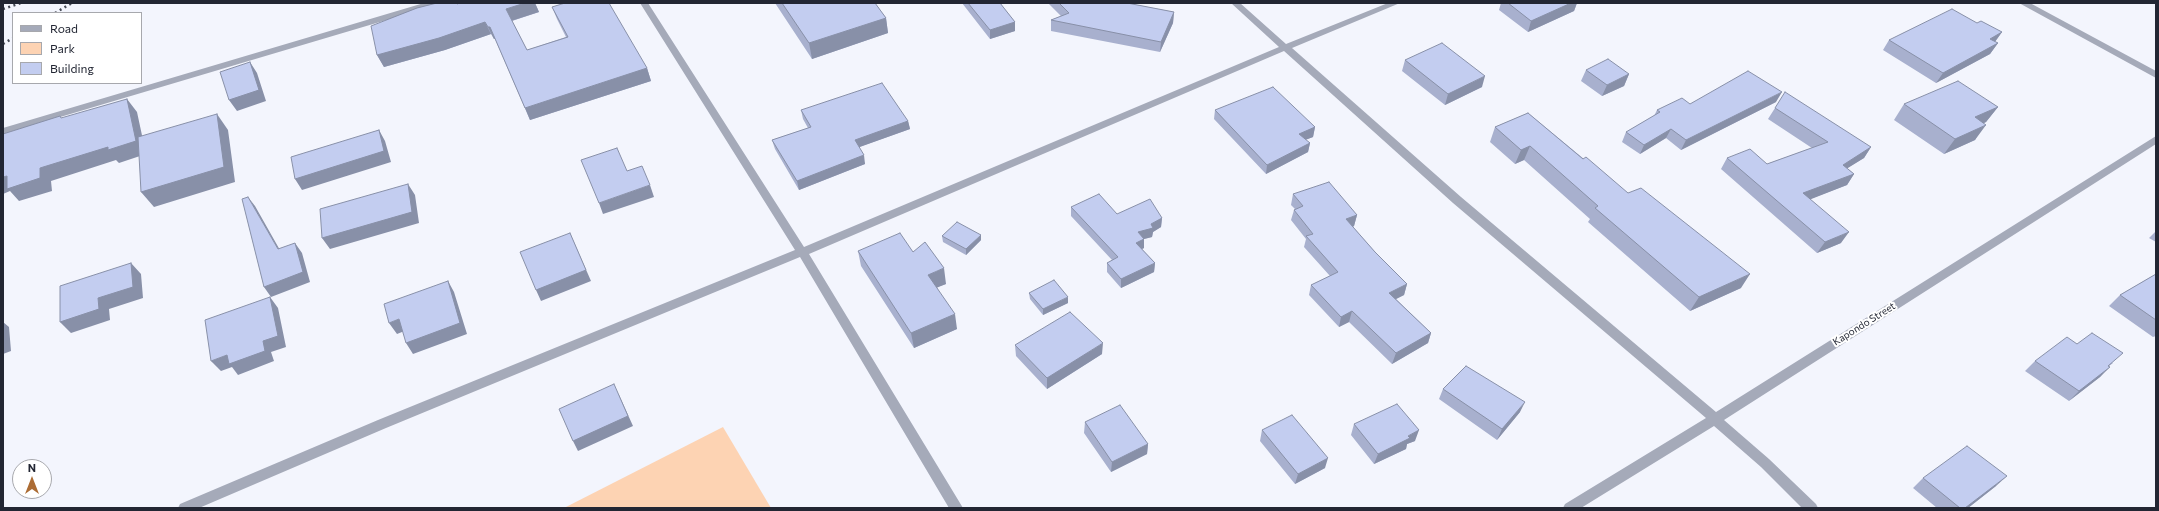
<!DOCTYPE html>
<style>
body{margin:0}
#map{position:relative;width:2159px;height:511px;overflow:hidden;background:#f3f5fd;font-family:Commissioner,sans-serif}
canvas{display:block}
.frame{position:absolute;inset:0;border:4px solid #222633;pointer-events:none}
.legend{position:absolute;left:12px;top:12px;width:130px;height:72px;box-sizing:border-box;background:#fff;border:1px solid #a7a8ad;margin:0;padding:5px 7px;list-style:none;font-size:12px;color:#222633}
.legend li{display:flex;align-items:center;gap:8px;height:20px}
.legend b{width:20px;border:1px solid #a7a8ad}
.north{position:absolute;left:12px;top:459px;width:40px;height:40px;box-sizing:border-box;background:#fff;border:1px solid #a7a8ad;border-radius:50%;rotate:0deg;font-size:11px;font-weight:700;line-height:16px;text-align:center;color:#222633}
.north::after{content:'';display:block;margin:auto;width:14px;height:18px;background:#ac6c34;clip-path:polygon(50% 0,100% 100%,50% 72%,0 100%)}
</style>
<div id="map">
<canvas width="2159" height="511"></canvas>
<div class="frame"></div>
<ul class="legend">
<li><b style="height:5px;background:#a5aab9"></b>Road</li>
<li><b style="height:11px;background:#fdd3b3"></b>Park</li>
<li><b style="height:11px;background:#c3cdf0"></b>Building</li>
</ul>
<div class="north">N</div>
</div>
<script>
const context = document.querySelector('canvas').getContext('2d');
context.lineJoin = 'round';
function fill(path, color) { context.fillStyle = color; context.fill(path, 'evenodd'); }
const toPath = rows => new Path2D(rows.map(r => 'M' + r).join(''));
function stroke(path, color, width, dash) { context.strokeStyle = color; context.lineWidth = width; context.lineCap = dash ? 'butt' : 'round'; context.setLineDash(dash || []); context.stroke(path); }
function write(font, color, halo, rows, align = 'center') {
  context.font = font + ' Commissioner,sans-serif'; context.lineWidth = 4; context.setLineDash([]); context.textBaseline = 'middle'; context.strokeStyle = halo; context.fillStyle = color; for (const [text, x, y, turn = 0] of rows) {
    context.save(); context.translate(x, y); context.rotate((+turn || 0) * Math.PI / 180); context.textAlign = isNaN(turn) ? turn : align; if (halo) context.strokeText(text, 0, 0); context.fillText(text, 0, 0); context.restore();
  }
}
fill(toPath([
 [723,427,771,508,564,508]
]), '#fdd3b3');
fill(toPath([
 [424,3,438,3,437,5,3,134,3,128,424,3],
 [640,3,648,3,804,247,1279,47,1231,3,1240,3,1286,44,1388,3,1400,3,1292,48,1461,197,1716,412,2156,136,2156,144,1724,420,1769,459,1816,504,1818,508,1802,508,1761,467,1714,426,1581,508,1563,508,1565,504,1706,418,1453,203,1284,51,809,254,963,508,949,508,800,257,386,428,199,508,178,508,180,504,378,420,795,250,640,3],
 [2019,3,2030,3,2156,71,2156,78,2019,3]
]), '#a5aab9');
stroke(toPath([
 [3,9,21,3],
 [55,13,72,3],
 [3,44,13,38]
]), '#464a56', 2.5, [2, 3.5]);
fill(toPath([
 [437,3,457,3,457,4,460,3,535,3,539,12,512,21,527,50,566,37,557,19,552,7,647,68,651,81,530,120,495,39,494,39,491,34,445,50,384,67,377,55],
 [775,3,875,3,886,18,888,33,812,59],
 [962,3,1000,3,1015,22,1015,31,990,39],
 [1048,3,1127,3,1174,12,1173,23,1160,52,1051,31,1051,20,1061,16],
 [1501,3,1577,3,1574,11,1528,32,1499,10],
 [1977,23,2002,32,1995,42,1998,43,1990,54,1936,83,1883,50,1889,40],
 [1405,60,1482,87,1445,105,1402,71],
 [1586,70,1629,74,1624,86,1602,96,1581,81],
 [1776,102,1681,150,1666,138,1640,154,1622,142,1626,132,1654,116,1657,110,1690,104],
 [1904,104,1998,107,1986,122,1984,123,1975,140,1944,154,1894,120],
 [1775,108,1871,147,1864,158,1847,168,1854,174,1847,185,1810,199,1841,243,1817,253,1721,169,1727,158,1767,164,1812,148,1768,119],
 [801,110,908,121,910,129,859,147,865,164,799,190,775,149,772,140,808,128,803,119],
 [1215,110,1315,127,1313,137,1305,140,1310,143,1308,152,1266,174,1214,119],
 [1528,113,1741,288,1690,311,1588,222,1590,219,1524,160,1515,164,1490,142,1495,127],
 [1293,194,1357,215,1354,226,1353,227,1375,252,1407,284,1404,295,1396,299,1431,333,1428,343,1392,364,1349,322,1339,327,1309,295,1311,285,1330,276,1304,247,1306,239,1291,220,1294,210,1295,209,1291,205],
 [1071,207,1117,214,1162,218,1161,227,1153,232,1152,237,1144,239,1144,248,1142,249,1155,263,1154,272,1121,288,1107,272,1107,263,1112,260,1071,216],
 [2156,231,2156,242,2149,238],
 [942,236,981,240,966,255,943,242],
 [858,251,913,252,946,284,937,287,957,329,914,348,861,266],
 [2156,274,2156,336,2153,337,2109,306,2120,295],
 [1029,293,1068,303,1043,315,1030,299],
 [2077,344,2113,363,2109,366,2100,377,2069,401,2025,371,2035,361],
 [1015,345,1102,354,1047,389,1016,356],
 [1443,389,1520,412,1497,440,1439,399],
 [1085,422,1148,444,1147,454,1111,472,1084,433],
 [1354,424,1415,441,1407,444,1406,449,1374,464,1351,435],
 [1262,430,1325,468,1295,484,1260,441],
 [1923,478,1996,486,1968,508,1937,508,1913,488]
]), '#a8b0ce');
fill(toPath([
 [525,3,535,3,539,12,511,21,506,9],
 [1571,3,1577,3,1574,11,1528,32,1531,21],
 [1174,12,1173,23,1160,52,1161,42],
 [886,18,888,33,812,59,809,43],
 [485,22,491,34,445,50,384,67,377,55],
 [1015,22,1015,31,990,39,990,30],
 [488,27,490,27,495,39,494,39],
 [2002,32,1994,43,1990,39],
 [1998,43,1990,54,1936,83,1943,73],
 [250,62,257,73,266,101,237,111,229,100],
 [647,68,651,81,530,120,525,108],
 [1629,74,1624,86,1602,96,1607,85],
 [1485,76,1482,87,1445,105,1448,94],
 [1782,92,1776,102,1681,150,1686,140],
 [127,99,137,112,146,154,119,163,116,160,51,181,52,191,19,201,10,191,3,194,3,177,40,168],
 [1998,107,1986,122,1963,133,1975,117],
 [217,114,228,130,235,182,154,207,141,192],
 [908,121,910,129,857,148,855,140],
 [1986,125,1975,140,1944,154,1955,139],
 [1315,127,1313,137,1297,143,1299,134],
 [1671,129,1666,138,1640,154,1644,145],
 [379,130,385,141,391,162,302,190,295,179],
 [1310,143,1308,152,1266,174,1267,165],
 [1530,146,1524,160,1515,164,1521,150],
 [1871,147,1864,158,1835,176,1843,165],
 [864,155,865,164,799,190,797,181],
 [1854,174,1847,185,1796,205,1803,193],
 [408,184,415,195,419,223,330,249,322,238],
 [650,185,654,197,603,214,599,203],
 [248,197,255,206,285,259,278,249],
 [1357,215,1354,226,1344,230,1346,219],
 [1162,218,1161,227,1153,232,1152,237,1144,239,1144,248,1136,252,1136,243,1138,232,1151,224],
 [1849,232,1841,243,1817,253,1825,242],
 [570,233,591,281,541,301,536,290],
 [981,235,981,240,966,255,966,249],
 [295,243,302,253,310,282,271,297,264,287],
 [131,263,141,274,143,298,109,309,110,320,71,333,60,322,98,298],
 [1155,263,1154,272,1121,288,1121,279],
 [944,268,946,284,931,290,928,275],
 [1750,274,1741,288,1690,311,1699,297],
 [448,281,454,292,467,334,413,354,406,343],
 [1407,284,1404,295,1386,304,1389,293],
 [270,297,278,308,286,347,271,352,274,361,238,375,232,367,221,371,211,361,263,341],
 [1068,297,1068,303,1043,315,1043,309],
 [1352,311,1349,322,1339,327,1341,317],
 [955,314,957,329,914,348,911,333],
 [399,319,407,330,397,334,389,323],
 [3,322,9,327,11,351,3,354],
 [1431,333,1428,343,1392,364,1396,353],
 [1103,343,1102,354,1047,389,1047,378],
 [2110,367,2100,377,2069,401,2079,391],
 [619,395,633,426,578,451,573,441],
 [1525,402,1520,412,1497,440,1502,429],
 [1419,430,1415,441,1407,444,1406,449,1374,464,1378,454,1408,436],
 [1148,444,1147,454,1111,472,1112,462],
 [1328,458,1325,468,1295,484,1298,474],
 [2007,476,1996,486,1968,508,1965,508]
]), '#8890a8');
const building = toPath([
 [437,3,456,3,457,4,460,3,525,3,506,9,527,50,568,37,552,7,565,3,609,3,647,68,525,108,490,27,488,27,485,22,439,38,377,55,371,26,417,8,437,3],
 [782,3,875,3,886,18,809,43,782,3],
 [968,3,1000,3,1015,22,990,30,968,3],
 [1059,3,1127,3,1174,12,1161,42,1051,20,1069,13,1059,3],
 [1508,3,1571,3,1531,21,1508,3],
 [1952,9,1977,23,1981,21,2002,32,1990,39,1998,43,1943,73,1889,40,1952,9],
 [1442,43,1485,76,1448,94,1405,60,1442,43],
 [1608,59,1629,74,1607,85,1586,70,1608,59],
 [250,62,259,90,229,100,220,72,250,62],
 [1748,71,1782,92,1686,140,1671,129,1644,145,1626,132,1660,112,1657,110,1682,98,1690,104,1748,71],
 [1958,81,1998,107,1975,117,1986,125,1955,139,1904,104,1958,81],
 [882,83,908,121,855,140,864,155,797,181,772,140,811,127,801,110,882,83],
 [1273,87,1315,127,1299,134,1310,143,1267,165,1215,110,1273,87],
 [1785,92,1871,147,1843,165,1854,174,1803,193,1849,232,1825,242,1727,158,1750,149,1767,164,1828,142,1775,108,1785,92],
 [127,99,136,141,108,150,108,147,40,168,40,178,7,189,7,176,3,177,3,134,60,116,61,118,127,99],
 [1528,113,1583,159,1586,157,1628,193,1641,188,1750,274,1699,297,1595,208,1598,206,1530,146,1521,150,1495,127,1528,113],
 [217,114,224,167,141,192,138,137,217,114],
 [379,130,384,151,295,179,291,157,379,130],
 [617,148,627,171,642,166,650,185,599,203,581,160,617,148],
 [1329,182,1357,215,1346,219,1375,252,1407,284,1389,293,1431,333,1396,353,1352,311,1341,317,1311,285,1338,272,1306,236,1313,234,1294,210,1303,206,1293,194,1329,182],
 [408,184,412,212,322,238,320,209,408,184],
 [1099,194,1117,214,1150,199,1162,218,1151,224,1153,228,1138,232,1144,239,1136,243,1155,263,1121,279,1107,263,1118,257,1071,207,1099,194],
 [248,197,278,249,295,243,303,272,264,287,242,199,248,197],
 [957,222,981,235,966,249,942,236,957,222],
 [570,233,586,270,536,290,520,252,570,233],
 [900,233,913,252,925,242,944,268,928,275,955,314,911,333,858,251,900,233],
 [131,263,133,287,98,298,99,309,60,322,60,286,131,263],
 [2156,274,2156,320,2120,295,2156,274],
 [1054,280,1068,297,1043,309,1029,293,1054,280],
 [448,281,460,323,406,343,399,319,389,323,384,304,448,281],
 [270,297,278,336,263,341,265,351,229,364,227,355,211,361,205,320,270,297],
 [1070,312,1103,343,1047,378,1015,345,1070,312],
 [2092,333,2123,353,2108,366,2110,367,2079,391,2035,361,2067,337,2077,344,2092,333],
 [1466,366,1525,402,1502,429,1443,389,1466,366],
 [614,384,628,416,573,441,559,409,614,384],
 [1397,404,1419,430,1408,436,1410,438,1378,454,1354,424,1397,404],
 [1120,405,1148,444,1112,462,1085,422,1120,405],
 [1292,415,1328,458,1298,474,1262,430,1292,415],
 [1967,446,2007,476,1965,508,1960,508,1923,478,1967,446]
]);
fill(building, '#c3cdf0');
stroke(building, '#8890a8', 1);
write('10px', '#222633', '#fff', [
 ["Kapondo Street",1864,324,-32]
]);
</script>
